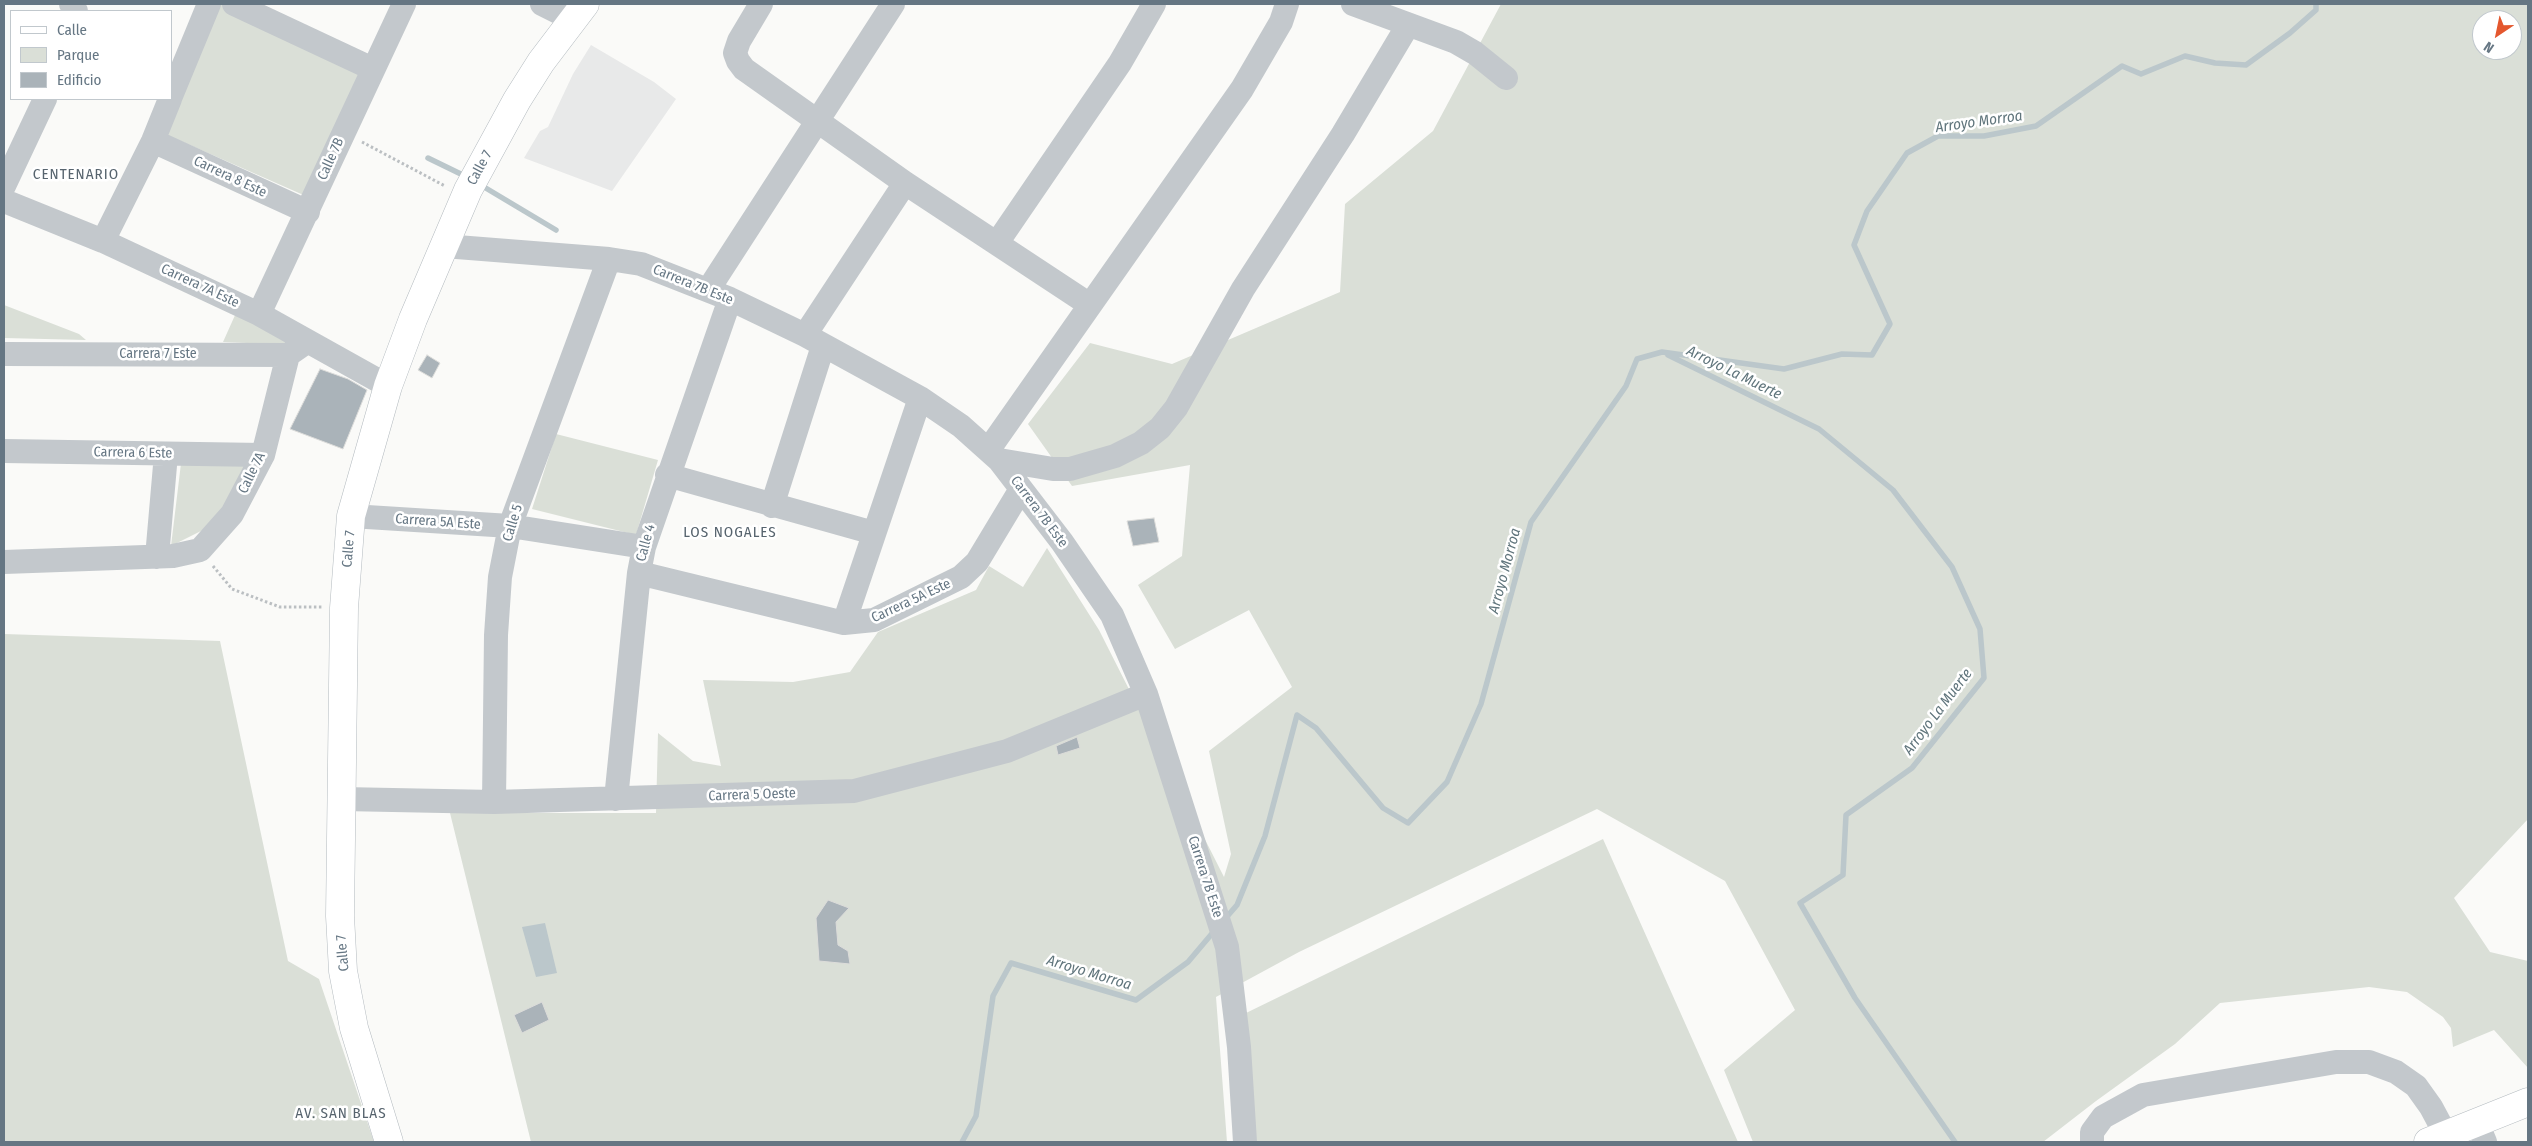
<!DOCTYPE html>
<style>
body{margin:0}
#map{position:relative;width:2532px;height:1146px;overflow:hidden;background:#fafaf8;font-family:"Fira Sans Condensed",sans-serif}
canvas{display:block}
.frame{position:absolute;inset:0;border:5px solid #657683;pointer-events:none}
.legend{position:absolute;left:10px;top:10px;width:162px;height:90px;box-sizing:border-box;background:#fff;border:1px solid #c1c8cd;margin:0;padding:6px 9px;list-style:none;font-size:15px;color:#657683}
.legend li{display:flex;align-items:center;gap:10px;height:25px}
.legend b{width:25px;border:1px solid #c1c8cd}
.north{position:absolute;left:2472px;top:10px;width:50px;height:50px;box-sizing:border-box;background:#fff;border:1px solid #c1c8cd;border-radius:50%;rotate:214deg;font-size:14px;font-weight:700;line-height:20px;text-align:center;color:#657683}
.north::after{content:'';display:block;margin:auto;width:18px;height:22px;background:#e4572e;clip-path:polygon(50% 0,100% 100%,50% 72%,0 100%)}
</style>
<div id="map">
<canvas width="2532" height="1146"></canvas>
<div class="frame"></div>
<ul class="legend">
<li><b style="height:6px;background:#fff"></b>Calle</li>
<li><b style="height:14px;background:#dadfd7"></b>Parque</li>
<li><b style="height:14px;background:#aab3b9"></b>Edificio</li>
</ul>
<div class="north">N</div>
</div>
<script>
const context = document.querySelector('canvas').getContext('2d');
context.lineJoin = 'round';
function fill(path, color) { context.fillStyle = color; context.fill(path, 'evenodd'); }
const toPath = rows => new Path2D(rows.map(r => 'M' + r).join(''));
function stroke(path, color, width, dash) { context.strokeStyle = color; context.lineWidth = width; context.lineCap = dash ? 'butt' : 'round'; context.setLineDash(dash || []); context.stroke(path); }
function write(font, color, halo, rows, align = 'center') {
  context.font = font + ' "Fira Sans Condensed",sans-serif'; context.lineWidth = 5; context.setLineDash([]); context.textBaseline = 'middle'; context.strokeStyle = halo; context.fillStyle = color; for (const [text, x, y, turn = 0] of rows) {
    context.save(); context.translate(x, y); context.rotate((+turn || 0) * Math.PI / 180); context.textAlign = isNaN(turn) ? turn : align; if (halo) context.strokeText(text, 0, 0); context.fillText(text, 0, 0); context.restore();
  }
}
fill(toPath([
 [591,45,654,82,676,99,612,191,524,158,540,131,548,127,573,74]
]), '#e8e9e9');
fill(toPath([
 [221,4,368,71,308,197,167,135],
 [1501,4,2528,4,2528,819,2454,898,2490,952,2528,961,2528,1068,2494,1030,2453,1047,2451,1028,2443,1017,2407,992,2369,987,2220,1003,2175,1044,2096,1101,2043,1142,1753,1142,1724,1070,1795,1010,1725,881,1597,809,1299,952,1216,997,1227,1142,531,1142,450,813,656,813,658,733,693,761,721,766,703,680,793,682,850,672,878,632,976,590,989,566,1023,587,1047,548,1099,630,1224,877,1231,854,1209,751,1292,687,1249,610,1175,649,1138,585,1182,556,1190,465,1072,486,1028,424,1090,343,1172,364,1340,292,1345,204,1433,131],
 [2482,20,2512,20,2512,50,2482,50],
 [4,305,79,334,86,340,4,338],
 [236,313,292,345,223,342],
 [556,434,658,460,636,535,532,509],
 [182,455,250,461,229,505,205,529,171,546],
 [4,634,220,641,288,961,319,979,374,1142,4,1142],
 [1603,839,1738,1142,1256,1142,1246,1013]
]), '#dadfd7');
fill(toPath([
 [545,923,557,973,536,977,522,927]
]), '#bbc7cb');
stroke(toPath([
 [428,158,467,177],
 [479,184,556,230],
 [1668,355,1819,429,1893,490,1952,567,1980,629,1984,678,1912,768,1846,815,1843,875,1800,903,1855,998,1955,1142],
 [1224,920,1237,905,1265,836,1297,715,1316,728,1383,808,1408,823,1447,782,1481,704,1531,522,1626,386,1637,359,1662,352,1784,369,1842,354,1872,355,1890,324,1854,245,1867,211,1907,153,1938,136,1984,136,2036,126,2122,66,2141,74,2185,56,2215,63,2246,65,2290,33,2316,10,2316,4],
 [962,1142,976,1116,993,996,1011,963,1136,1000,1188,962,1215,930]
]), '#bbc7cb', 5.5);
const building = toPath([
 [427,355,440,363,432,378,418,370,427,355],
 [320,369,348,379,367,390,343,449,290,429,320,369],
 [1154,518,1159,542,1133,546,1127,521,1154,518],
 [1077,737,1080,748,1058,755,1056,746,1077,737],
 [828,900,849,908,836,922,838,945,848,951,850,964,819,961,816,918,828,900],
 [542,1002,549,1020,522,1033,514,1015,542,1002]
]);
fill(building, '#aab3b9');
stroke(building, '#dcdcda', 1);
const secondary = toPath([
 [389,1142,354,1028,343,971,340,916,344,608,351,516,388,386,413,319,468,190,517,100,541,62,585,4],
 [2428,1142,2528,1102]
]);
stroke(secondary, '#b3babf', 29);
stroke(toPath([
 [362,142,445,186],
 [213,566,232,589,280,607,323,607]
]), '#bbbfc2', 3, [2.5, 2.5]);
stroke(toPath([
 [71,4,76,11],
 [234,4,373,69],
 [542,4,572,19],
 [761,4,739,41,735,53,738,61,744,69,905,183,1090,305],
 [1353,4,1456,42,1475,53,1506,78],
 [171,96,209,4],
 [153,141,308,212],
 [4,186,45,99],
 [4,201,103,241,259,314,388,386],
 [103,241,153,141,170,99],
 [997,243,1120,63,1154,4],
 [444,246,609,259,641,264,730,299,805,335,920,398,961,426,999,460,1062,542,1112,615,1146,694,1227,947,1239,1047,1245,1142],
 [708,290,893,4],
 [259,314,404,4],
 [805,335,905,183],
 [4,354,288,355,301,346],
 [989,449,1242,89,1281,22,1287,4],
 [4,451,263,455],
 [999,460,1053,469,1070,469,1115,456,1141,443,1160,428,1176,408,1243,289,1343,134,1408,25],
 [667,475,874,533],
 [772,506,823,346],
 [351,516,510,526,644,547],
 [157,557,166,454],
 [4,562,173,556,200,550,232,514,263,455,288,355],
 [639,573,844,623,874,620,961,577,977,562,1021,489],
 [844,623,920,398],
 [342,799,494,802,854,791,1007,751,1146,694],
 [616,799,639,573,644,547,730,299],
 [494,802,496,635,500,577,510,526,609,259],
 [2477,1123,2485,1142],
 [2092,1142,2092,1132,2103,1117,2143,1095,2336,1062,2369,1062,2396,1072,2416,1086,2431,1107,2446,1135]
]), '#c3c8cc', 24);
stroke(secondary, '#fff', 28);
write('14px', '#657683', '#fff', [
 ["Calle 7B",331,159,-66],
 ["Calle 7",480,168,-62],
 ["Carrera 8 Este",230,177,25],
 ["Carrera 7B Este",693,285,22],
 ["Carrera 7A Este",200,286,25],
 ["Carrera 7 Este",158,354],
 ["Carrera 6 Este",133,453,1],
 ["Calle 7A",252,473,-64],
 ["Carrera 7B Este",1039,512,53],
 ["Carrera 5A Este",438,522,4],
 ["Calle 5",513,523,-73],
 ["Calle 4",646,543,-75],
 ["Calle 7",349,549,-85],
 ["Carrera 5A Este",911,601,-25],
 ["Carrera 5 Oeste",752,795,-2],
 ["Carrera 7B Este",1205,877,72],
 ["Calle 7",343,953,-95]
]);
write('italic 15px', '#60757c', '#fff', [
 ["Arroyo Morroa",1979,122,-8],
 ["Arroyo La Muerte",1734,373,26],
 ["Arroyo Morroa",1505,571,-75],
 ["Arroyo La Muerte",1938,712,-53],
 ["Arroyo Morroa",1089,973,17]
]);
context.letterSpacing = '1px';
write('15px', '#57646e', '#fff', [
 ["CENTENARIO",76,175],
 ["LOS NOGALES",730,533],
 ["AV. SAN BLAS",341,1114]
]);
context.letterSpacing = '0px';
</script>
